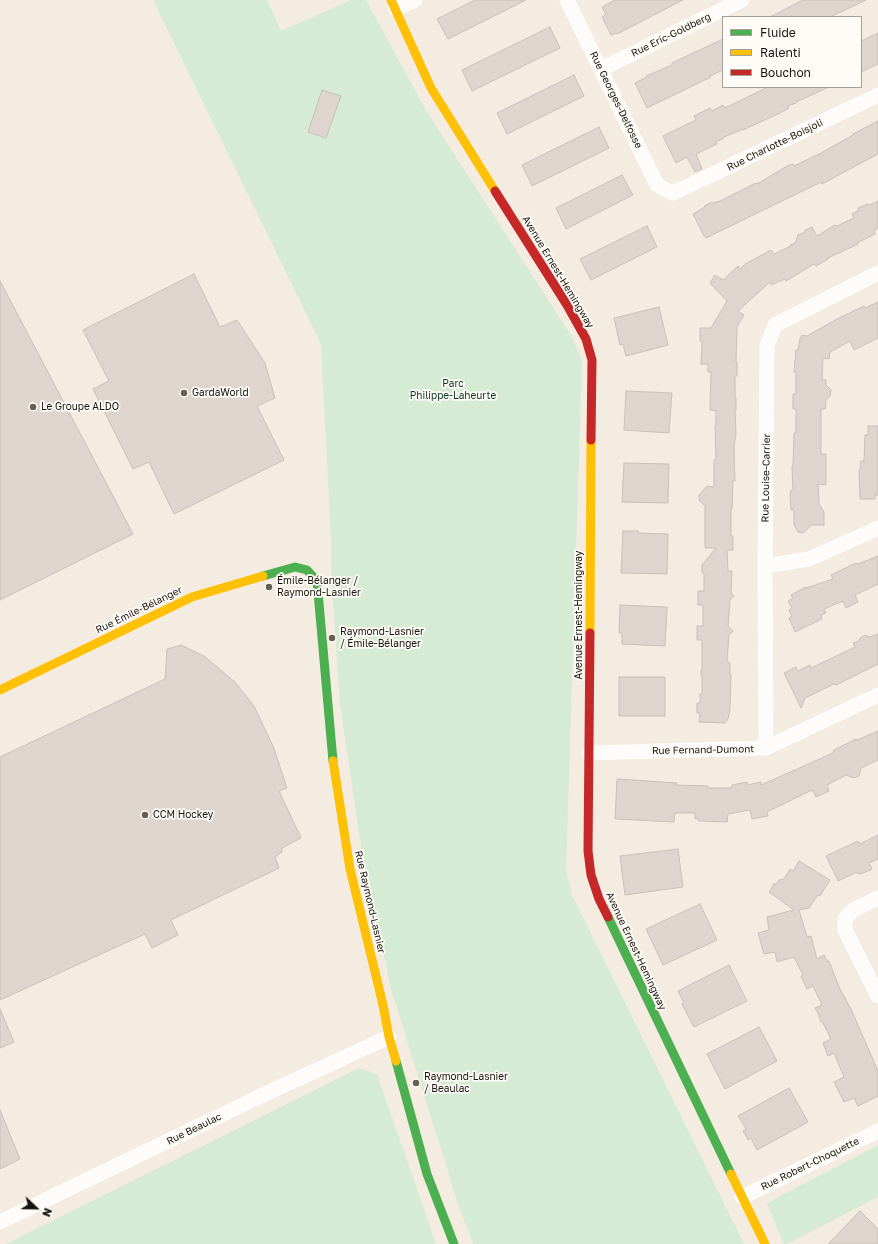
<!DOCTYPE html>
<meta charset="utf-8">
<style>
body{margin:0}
#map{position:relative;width:878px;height:1244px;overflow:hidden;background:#f4ece0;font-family:"Golos Text",sans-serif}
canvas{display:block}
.legend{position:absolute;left:722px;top:16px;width:140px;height:72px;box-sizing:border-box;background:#fffcf8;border:1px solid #a39f9a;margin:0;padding:5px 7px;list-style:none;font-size:12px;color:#18130c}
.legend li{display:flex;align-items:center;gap:8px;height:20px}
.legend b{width:20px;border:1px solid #a39f9a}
.north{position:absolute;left:16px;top:1188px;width:40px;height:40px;-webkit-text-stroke:3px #fffcf8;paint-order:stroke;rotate:112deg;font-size:11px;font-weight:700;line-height:16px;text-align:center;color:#18130c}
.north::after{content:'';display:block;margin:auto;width:14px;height:18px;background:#18130c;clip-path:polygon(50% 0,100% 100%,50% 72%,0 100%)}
</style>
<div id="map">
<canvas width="878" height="1244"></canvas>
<ul class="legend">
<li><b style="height:5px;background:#4caf50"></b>Fluide</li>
<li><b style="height:5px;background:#ffc107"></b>Ralenti</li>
<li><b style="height:5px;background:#c62828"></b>Bouchon</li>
</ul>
<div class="north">N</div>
</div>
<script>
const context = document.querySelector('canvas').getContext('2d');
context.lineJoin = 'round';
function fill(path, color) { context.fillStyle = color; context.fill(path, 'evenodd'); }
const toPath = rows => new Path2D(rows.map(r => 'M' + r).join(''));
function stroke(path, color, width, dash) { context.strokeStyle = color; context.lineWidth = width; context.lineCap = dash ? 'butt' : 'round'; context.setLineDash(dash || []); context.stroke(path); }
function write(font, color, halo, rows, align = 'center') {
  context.font = font + ' "Golos Text",sans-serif'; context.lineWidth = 3.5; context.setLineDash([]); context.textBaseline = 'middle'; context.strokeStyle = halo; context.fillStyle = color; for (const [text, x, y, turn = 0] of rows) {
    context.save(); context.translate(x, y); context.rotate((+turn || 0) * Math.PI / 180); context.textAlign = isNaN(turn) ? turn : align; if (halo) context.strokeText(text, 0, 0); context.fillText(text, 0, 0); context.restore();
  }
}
fill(toPath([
 [153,0,267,0,281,31,351,0,366,0,427,112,572,337,582,361,566,870,572,895,744,1244,473,1244,457,1201,391,989,363,859,340,705,331,570,331,540,321,344],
 [359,1068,377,1074,436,1244,6,1244],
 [878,1145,878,1197,787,1244,784,1244,767,1204,778,1197]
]), '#d5ebd4');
const building = toPath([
 [475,0,526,0,448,39,437,19,475,0],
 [615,0,683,0,617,34,616,33,611,35,602,17,606,15,602,7,615,0],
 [803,0,866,0,830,17,770,17,803,0],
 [550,27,560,48,472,91,462,70,550,27],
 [878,33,878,64,861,72,861,41,878,33],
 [723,39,723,70,710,76,711,77,647,108,635,83,647,77,646,76,672,65,672,63,723,39],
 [574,75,584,96,507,134,497,113,574,75],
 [768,87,829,87,796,102,796,103,788,106,789,108,780,113,743,130,743,129,724,137,724,138,716,142,717,144,696,154,702,169,695,172,687,157,676,163,663,136,696,120,694,116,710,108,712,111,723,105,725,108,768,87],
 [322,90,341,96,326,138,308,132,322,90],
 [878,121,878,154,822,184,821,182,706,238,705,236,704,236,693,214,705,207,704,206,712,202,713,203,720,201,756,183,757,184,787,166,793,164,794,166,821,153,853,135,853,134,878,121],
 [599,127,609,148,532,186,522,165,599,127],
 [622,175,633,195,566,229,556,208,622,175],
 [878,201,878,228,874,231,875,234,857,243,858,244,828,258,828,259,816,266,814,264,786,281,785,279,771,285,770,282,738,311,744,315,737,327,736,362,737,362,737,376,735,376,735,397,736,397,736,410,735,410,736,434,734,447,735,481,733,481,732,509,731,509,731,536,733,536,733,550,727,550,728,571,732,571,731,593,734,596,730,600,728,626,733,631,729,635,727,660,730,664,730,675,731,675,730,709,728,719,725,723,699,722,700,713,697,713,697,703,700,703,700,694,702,694,702,677,701,675,701,670,702,669,702,640,697,640,697,626,703,626,703,605,698,605,698,591,704,591,704,574,702,572,702,565,716,548,705,548,705,506,699,500,699,495,707,486,714,487,714,460,716,459,715,427,716,425,716,411,710,410,711,372,708,372,708,364,701,364,702,341,700,341,700,328,711,328,727,301,710,283,715,275,723,280,738,266,740,269,745,264,771,250,774,254,791,246,790,245,795,243,798,235,805,232,805,230,812,227,817,236,835,225,837,226,854,218,852,214,859,210,858,208,868,204,869,205,878,201],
 [647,226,657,247,591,280,580,259,647,226],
 [194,274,220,327,237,320,265,363,275,398,257,406,284,460,174,514,149,462,133,469,93,389,109,381,83,330,194,274],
 [0,281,133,534,0,600,0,281],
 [878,302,878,338,854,350,850,341,830,352,829,359,823,358,822,380,826,380,826,385,831,390,830,396,826,400,825,409,821,409,821,454,826,454,826,485,818,484,819,504,824,512,824,525,812,525,803,533,798,532,794,524,794,510,791,510,790,496,791,490,793,490,792,468,793,465,794,433,796,433,796,409,793,409,793,394,796,394,796,372,794,372,796,350,798,350,800,339,802,335,807,336,837,319,864,306,865,308,878,302],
 [659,307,668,345,626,356,623,344,620,345,614,318,659,307],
 [626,391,672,393,669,433,624,430,626,391],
 [868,426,878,426,878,495,875,495,875,499,860,499,859,470,860,469,861,461,864,461,865,435,868,435,868,426],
 [624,463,669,464,668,503,622,502,624,463],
 [623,531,638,531,638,533,668,534,667,574,621,573,623,531],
 [878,556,878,584,855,595,858,602,846,608,843,601,824,609,826,613,821,615,822,619,795,632,789,618,792,616,789,610,792,608,788,601,793,598,791,595,806,587,806,588,833,579,831,575,856,563,858,564,878,556],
 [620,605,667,607,665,646,622,644,622,633,619,633,620,605],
 [878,634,878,664,836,685,834,684,805,698,801,708,784,673,796,667,798,671,810,665,811,668,855,647,853,643,859,641,860,638,865,635,870,637,878,634],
 [181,645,204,656,235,682,254,706,273,746,287,788,279,791,301,838,282,848,282,852,275,857,279,868,171,920,178,935,152,948,145,934,0,1000,0,757,165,679,167,649,181,645],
 [619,677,665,677,665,716,619,716,619,677],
 [878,731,878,760,861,768,859,776,854,778,846,775,827,785,829,791,816,797,812,790,767,812,768,816,752,819,750,810,728,814,727,822,699,821,699,819,695,819,695,813,675,813,674,822,615,819,617,779,677,783,676,785,708,786,707,788,732,788,732,785,747,782,747,785,761,782,761,785,833,753,834,750,856,739,857,740,878,731],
 [878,835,878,859,869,863,872,869,861,874,861,873,858,874,857,872,838,881,826,856,858,841,860,844,878,835],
 [678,849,683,887,625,895,620,856,678,849],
 [799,861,830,880,820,896,818,895,809,908,799,910,807,937,811,936,817,959,824,955,828,962,829,961,839,987,851,1009,878,1071,878,1096,858,1106,854,1098,844,1102,834,1082,844,1077,834,1053,828,1056,823,1043,831,1039,823,1023,821,1022,819,1017,819,1015,815,1008,822,1005,813,986,807,989,801,976,803,975,794,957,777,962,775,952,764,954,758,933,769,930,767,917,794,910,769,892,774,884,776,884,779,880,784,879,790,869,793,871,799,861],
 [700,904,717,940,663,965,646,929,700,904],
 [729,965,747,1001,694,1027,682,1004,684,1003,678,991,729,965],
 [0,1009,14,1042,0,1048,0,1009],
 [759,1027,777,1061,725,1089,707,1054,759,1027],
 [789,1088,808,1122,757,1150,751,1138,748,1140,743,1131,746,1129,738,1116,789,1088],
 [0,1110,20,1159,0,1169,0,1110],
 [860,1211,878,1229,878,1244,828,1244,860,1211]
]);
fill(building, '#ded5ce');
stroke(building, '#c8c0b9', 1);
stroke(toPath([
 [567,0,657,185,672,193,686,187,878,95],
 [396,9,415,0],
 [601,69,742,0],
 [765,566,809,559,878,528],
 [766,748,765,566,767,346,775,325,878,273],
 [589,753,766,748,878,695],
 [878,898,853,910,845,919,845,930,878,996],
 [742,1197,878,1131],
 [0,1222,265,1094,389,1037]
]), '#fdfcfa', 15);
stroke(toPath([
 [263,576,295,567,307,570,317,581,333,761],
 [608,917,731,1174],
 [396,1061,427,1174,454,1244]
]), '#4caf50', 9);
stroke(toPath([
 [391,0,431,88,495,191],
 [590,633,591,440],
 [0,690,192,597,263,576],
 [333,761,350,869,383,1005,389,1037,396,1061],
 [731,1174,765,1244]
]), '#ffc107', 9);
stroke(toPath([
 [495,191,567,305,586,339,592,360,591,440],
 [590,633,588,851,591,875,599,899,608,917]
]), '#c62828', 9);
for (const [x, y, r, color] of [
 [184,393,4,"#655f56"],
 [33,407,4,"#655f56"],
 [269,587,4,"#655f56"],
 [332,638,4,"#655f56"],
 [145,815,4,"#655f56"],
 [416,1083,4,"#655f56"]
]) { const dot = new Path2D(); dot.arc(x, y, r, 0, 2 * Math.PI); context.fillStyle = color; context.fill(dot); stroke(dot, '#fffcf8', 1.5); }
write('10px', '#18130c', '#fffcf8', [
 ["Rue Eric-Goldberg",671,35,-26],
 ["Rue Georges-Delfosse",616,100,64],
 ["Rue Charlotte-Boisjoli",775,145,-26],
 ["Avenue Ernest-Hemingway",558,272,59],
 ["Rue Louise-Carrier",766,478,-89],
 ["Rue Émile-Bélanger",139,610,-26],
 ["Avenue Ernest-Hemingway",579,615,-90],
 ["Rue Fernand-Dumont",703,750,-1],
 ["Rue Raymond-Lasnier",370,902,77],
 ["Avenue Ernest-Hemingway",636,951,65],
 ["Rue Beaulac",194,1129,-26],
 ["Rue Robert-Choquette",810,1164,-26]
]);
write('10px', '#0a3921', '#fffcf8', [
 ["Parc",453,384],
 ["Philippe-Laheurte",453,396]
]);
write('10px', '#18130c', '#fffcf8', [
 ["GardaWorld",192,393],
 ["Le Groupe ALDO",41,407],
 ["Émile-Bélanger /",277,581],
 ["Raymond-Lasnier",277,593],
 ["Raymond-Lasnier",340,632],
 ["/ Émile-Bélanger",340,644],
 ["CCM Hockey",153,815],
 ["Raymond-Lasnier",424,1077],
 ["/ Beaulac",424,1089]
], 'left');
</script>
